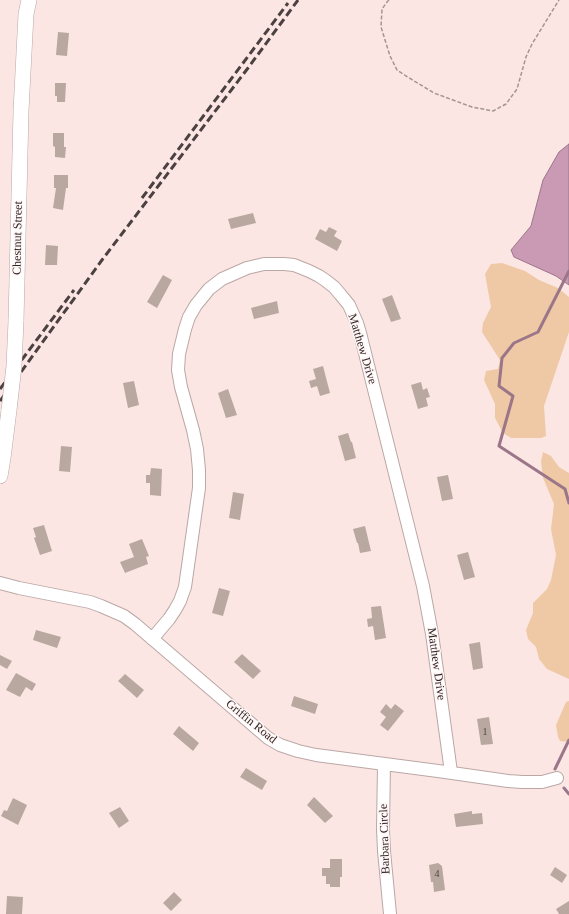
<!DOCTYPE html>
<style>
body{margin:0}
canvas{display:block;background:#fbe6e4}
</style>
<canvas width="569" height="914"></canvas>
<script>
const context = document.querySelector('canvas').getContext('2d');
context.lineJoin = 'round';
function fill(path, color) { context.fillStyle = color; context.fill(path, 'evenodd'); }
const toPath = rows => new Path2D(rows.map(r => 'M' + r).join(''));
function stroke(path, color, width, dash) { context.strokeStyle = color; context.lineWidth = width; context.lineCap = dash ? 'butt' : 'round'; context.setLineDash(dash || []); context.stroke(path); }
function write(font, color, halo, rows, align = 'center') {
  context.font = font + ' Georgia,serif'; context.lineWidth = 3; context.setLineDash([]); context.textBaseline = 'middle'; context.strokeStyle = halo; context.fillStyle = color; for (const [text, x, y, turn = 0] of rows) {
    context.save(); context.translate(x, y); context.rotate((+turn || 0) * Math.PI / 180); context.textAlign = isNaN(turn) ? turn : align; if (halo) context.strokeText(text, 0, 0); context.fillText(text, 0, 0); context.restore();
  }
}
fill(toPath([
 [502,263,525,271,539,280,558,288,569,297,569,332,544,406,546,436,541,438,511,438,503,433,495,418,495,404,484,380,486,371,498,369,500,360,482,332,483,323,491,307,485,274,491,264],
 [543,452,551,456,559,467,569,473,569,679,547,669,539,659,536,647,528,639,526,630,533,613,533,603,547,589,551,580,556,555,551,529,554,504,543,478,541,461],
 [569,701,569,742,560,741,558,737,556,725,566,702]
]), '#efc9a5');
const water = toPath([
 [569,144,569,285,556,276,514,257,511,250,531,226,543,180,559,152,569,144]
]);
fill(water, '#ca99b4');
stroke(water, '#9b7689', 1);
stroke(toPath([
 [569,271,538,332,514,343,502,358,499,386,513,396,499,446,565,489,569,503],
 [555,769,569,740],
 [564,788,569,794]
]), '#9b7689', 3);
fill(toPath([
 [58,32,69,33,67,56,56,55],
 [55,83,66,83,65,102,57,102,57,96,55,96],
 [53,133,64,133,64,147,66,147,65,158,55,157,55,147,53,146],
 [54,175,68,175,68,188,66,188,63,210,53,208,56,188,54,188],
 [253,213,256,223,231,229,228,219],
 [329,227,337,231,334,236,342,241,337,251,315,239,320,229,326,232],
 [46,245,58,246,57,265,45,265],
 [163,275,172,280,157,308,147,302],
 [392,295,401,319,391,322,382,299],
 [277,301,279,313,254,319,251,308],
 [323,366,330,393,320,396,317,386,311,388,309,381,316,379,313,369],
 [134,381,139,405,128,408,123,383],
 [421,382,423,390,427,388,430,397,426,398,428,406,418,409,411,385],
 [228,389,237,415,226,418,218,393],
 [348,433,351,442,352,442,356,458,345,461,338,436],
 [61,446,72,447,70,472,59,471],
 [151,468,162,469,161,496,150,495,150,483,146,483,146,475,150,475],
 [448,475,453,499,442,501,437,477],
 [233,492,244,494,240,520,229,518],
 [44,525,52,551,40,555,34,538,36,537,33,528],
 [365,526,371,551,360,553,358,543,357,543,353,529],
 [142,539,149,556,146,557,148,564,125,573,120,562,134,557,129,544],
 [468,552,475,577,464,580,457,555],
 [219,588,230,591,223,616,212,613],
 [381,606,386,638,375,640,373,626,368,627,367,619,372,618,371,607],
 [36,630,61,637,57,648,33,640],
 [480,642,483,668,473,670,469,644],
 [242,654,261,671,253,679,234,662],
 [0,655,12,661,7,669,0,665],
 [16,673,36,684,32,691,26,687,20,697,6,690],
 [125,674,144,690,137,698,118,681],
 [294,696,318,704,315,714,291,706],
 [386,704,391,709,395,704,404,711,388,731,380,725,386,717,380,712],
 [489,717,493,744,481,745,477,719],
 [179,726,199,743,193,751,173,734],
 [246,768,267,781,262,790,240,777],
 [314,797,333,816,325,823,307,805],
 [13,798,27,805,18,825,1,816,4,810,7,811],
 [120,807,129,821,119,828,109,813],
 [472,811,472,814,482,813,483,824,456,827,454,814],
 [330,859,342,859,342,877,340,877,340,887,330,887,330,884,326,884,326,876,322,876,322,868,330,868],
 [438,863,442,866,445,890,434,892,433,882,431,882,429,865],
 [555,867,567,875,562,883,550,875],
 [174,892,182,900,171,911,163,903],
 [7,896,23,897,22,914,6,914],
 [569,901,569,914,559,914,556,909]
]), '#b9a8a0');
const minor = toPath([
 [0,583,19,588,90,602,101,606,124,616,135,624,268,738,280,745,298,751,316,755,438,771,508,781,522,782,542,782,557,778],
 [152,639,169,619,175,610,180,601,185,587,199,488,199,470,197,449,193,430,181,387,178,370,179,354,185,329,189,317,196,305,209,289,222,279,247,268,264,264,284,264,294,265,309,271,319,276,325,280,334,287,340,294,349,305,357,323,360,333,423,586,432,634,451,772],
 [384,764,383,829,384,851,390,914]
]);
const major = toPath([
 [16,321,21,111,26,14,29,0],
 [0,476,3,458,9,410]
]);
stroke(minor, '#bba8a6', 14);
stroke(major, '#bba8a6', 16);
stroke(toPath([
 [389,0,387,2,382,9,381,27,390,56,397,70,406,76,434,93,472,107,493,111,506,104,517,89,526,57,532,44,559,0]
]), '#a49493', 1.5, [4, 2]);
stroke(minor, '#fff', 12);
stroke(major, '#fff', 15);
stroke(toPath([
 [142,198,288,3],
 [0,389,74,290],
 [0,401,102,260,248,68,298,0]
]), '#4b4140', 3, [8, 4]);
const majorBridge = toPath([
 [9,410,14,366,16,321]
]);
stroke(majorBridge, '#bba8a6', 16, []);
stroke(majorBridge, '#fff', 15);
write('10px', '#514644', null, [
 ["1",485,732],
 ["4",437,874]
]);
write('12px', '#2e2625', '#fff6f5', [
 ["Chestnut Street",18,238,-89],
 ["Matthew Drive",362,349,73],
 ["Matthew Drive",436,664,82],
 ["Griffin Road",251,722,39],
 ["Barbara Circle",385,839,-92]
]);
</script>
